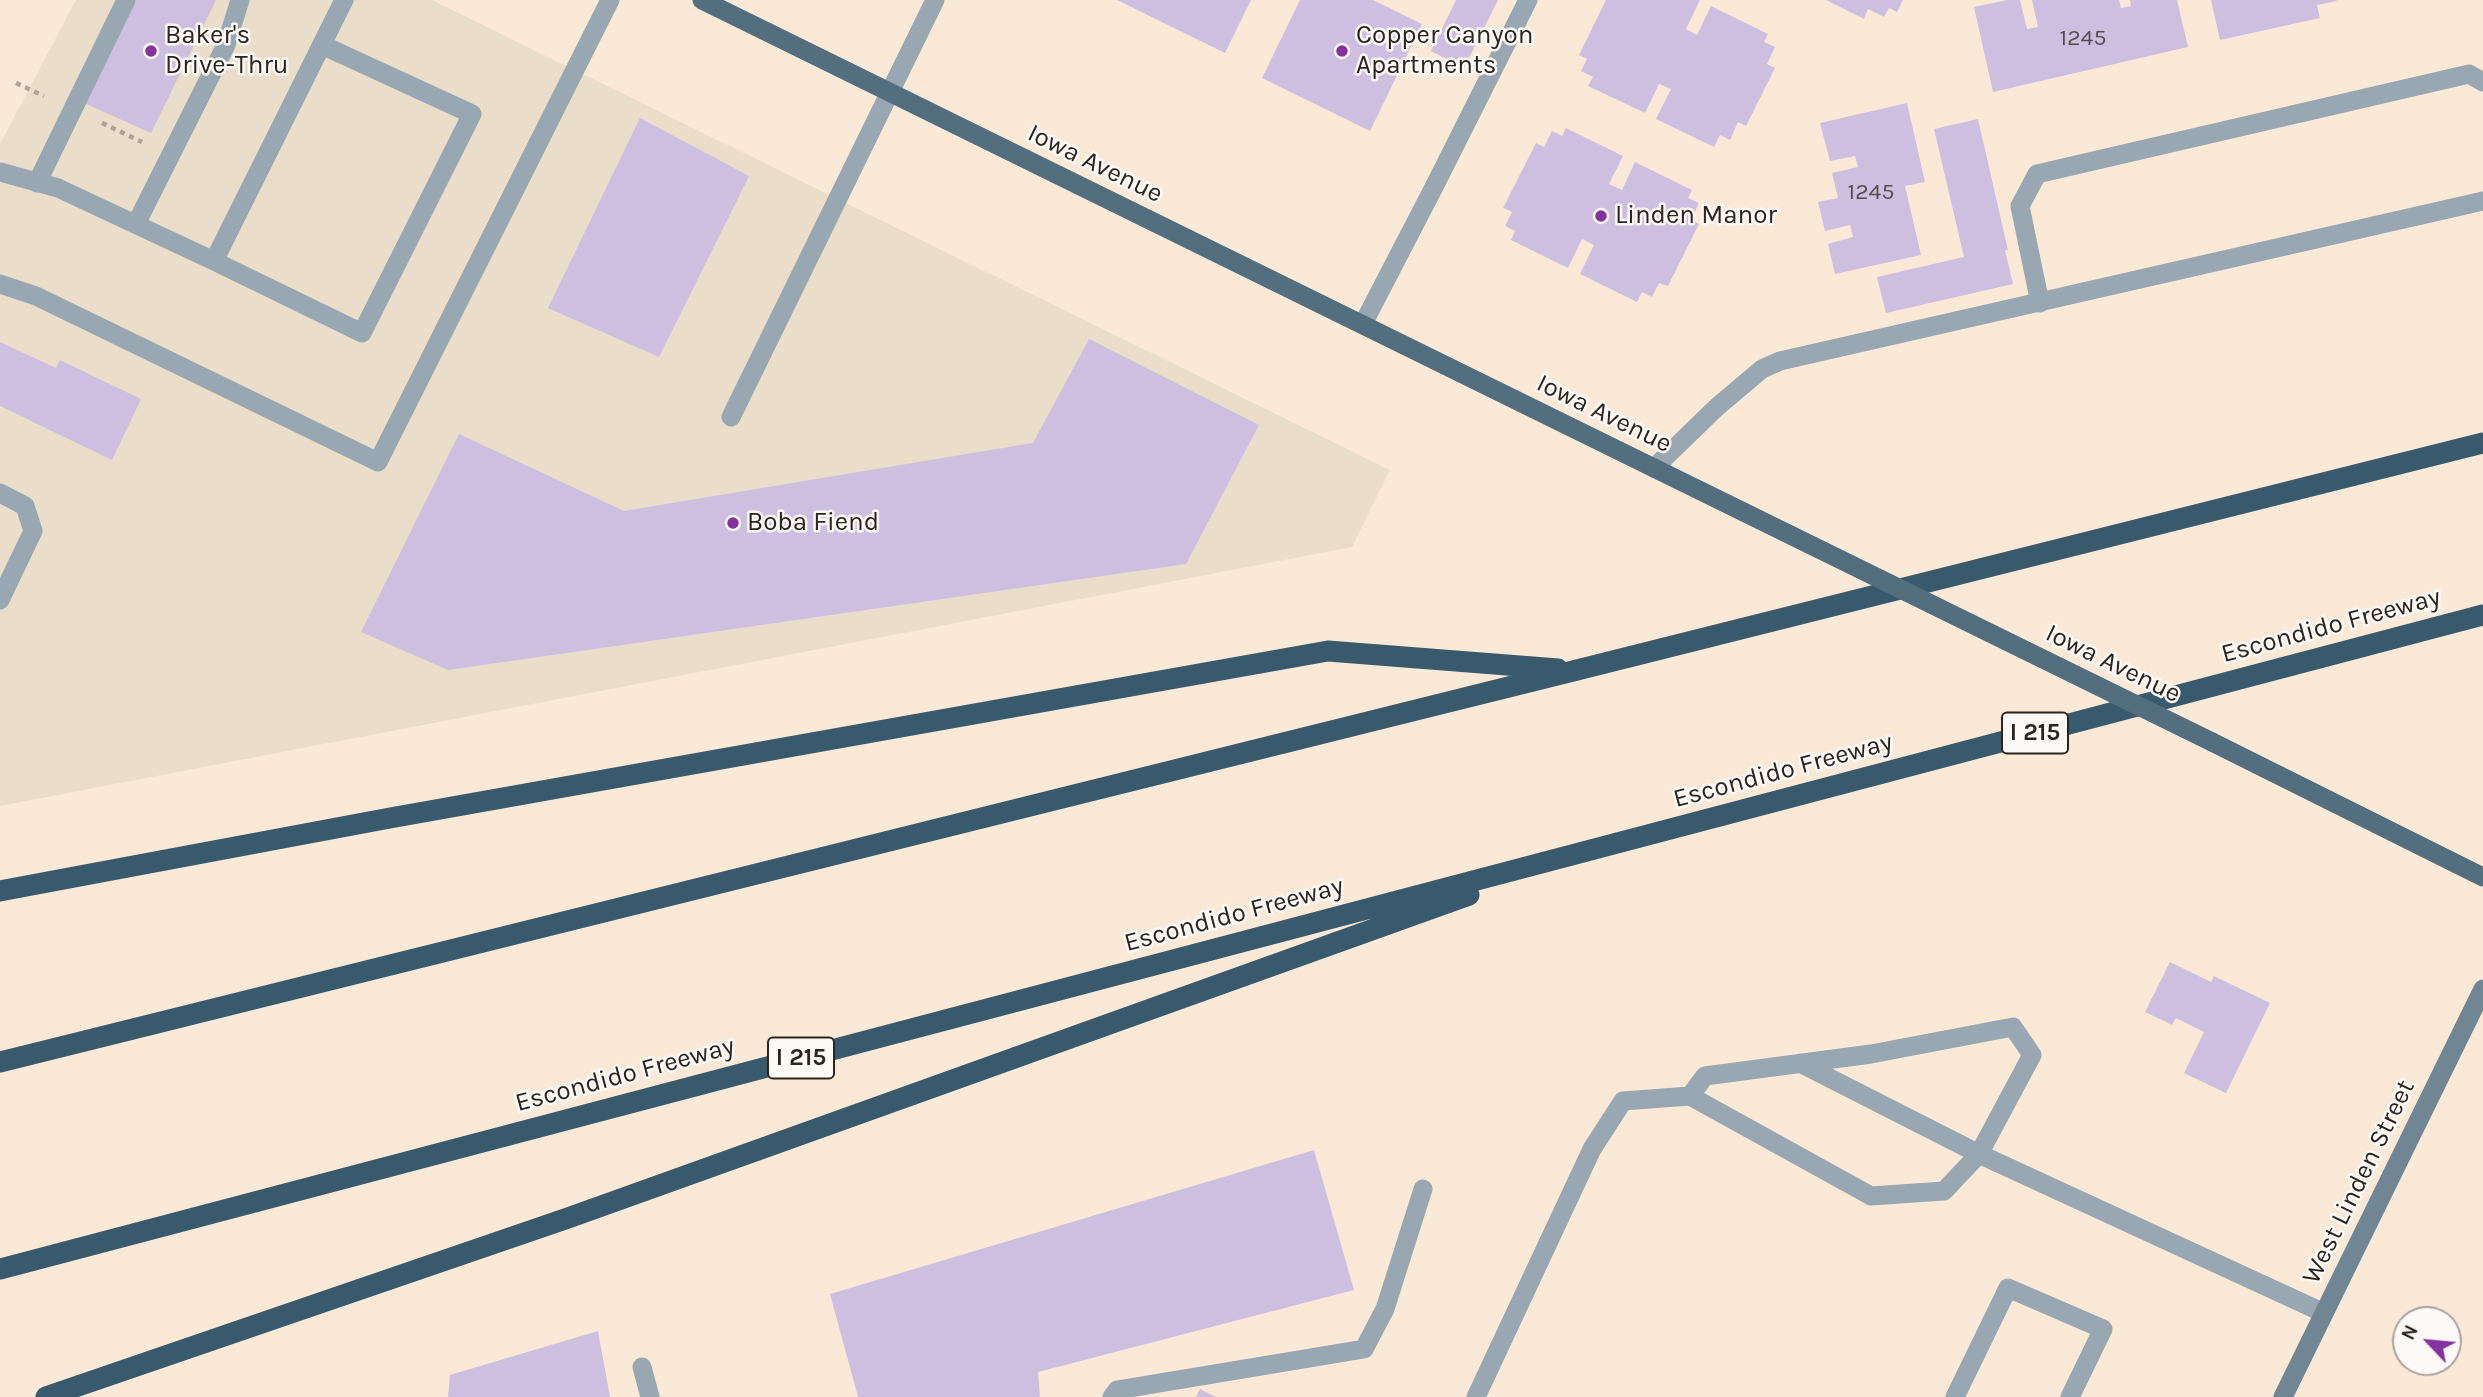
<!DOCTYPE html>
<style>
body{margin:0}
#map{position:relative;width:2483px;height:1397px;overflow:hidden;background:#fbe9d8;font-family:Karla,sans-serif}
canvas{display:block}
.north{position:absolute;left:2392px;top:1306px;width:70px;height:70px;box-sizing:border-box;background:#fdf9f6;border:2px solid #a9a4a0;border-radius:50%;rotate:296deg;font-size:19px;font-weight:700;line-height:28px;text-align:center;color:#2b251f}
.north::after{content:'';display:block;margin:auto;width:24px;height:32px;background:#8532a1;clip-path:polygon(50% 0,100% 100%,50% 72%,0 100%)}
</style>
<div id="map">
<canvas width="2483" height="1397"></canvas>
<div class="north">N</div>
</div>
<script>
const context = document.querySelector('canvas').getContext('2d');
context.lineJoin = 'round';
function fill(path, color) { context.fillStyle = color; context.fill(path, 'evenodd'); }
const toPath = rows => new Path2D(rows.map(r => 'M' + r).join(''));
function stroke(path, color, width, dash) { context.strokeStyle = color; context.lineWidth = width; context.lineCap = dash ? 'butt' : 'round'; context.setLineDash(dash || []); context.stroke(path); }
function write(font, color, halo, rows, align = 'center') {
  context.font = font + ' Karla,sans-serif'; context.lineWidth = 5; context.setLineDash([]); context.textBaseline = 'middle'; context.strokeStyle = halo; context.fillStyle = color; for (const [text, x, y, turn = 0] of rows) {
    context.save(); context.translate(x, y); context.rotate((+turn || 0) * Math.PI / 180); context.textAlign = isNaN(turn) ? turn : align; if (halo) context.strokeText(text, 0, 0); context.fillText(text, 0, 0); context.restore();
  }
}
fill(toPath([
 [76,0,432,0,1390,470,1352,547,0,806,0,144]
]), '#eaddca');
fill(toPath([
 [136,0,216,0,151,133,84,103],
 [1117,0,1251,0,1225,53],
 [1300,0,1373,0,1422,24,1370,131,1262,78],
 [1456,0,1498,0,1464,68,1431,51],
 [1606,0,1700,0,1686,29,1697,35,1711,6,1768,34,1764,42,1775,47,1767,64,1775,68,1746,126,1738,122,1730,140,1720,135,1714,147,1656,119,1671,89,1659,84,1645,113,1588,86,1593,77,1581,71,1587,59,1579,55],
 [1826,0,1903,0,1897,12,1889,8,1884,17,1868,9,1864,19],
 [2007,0,2020,0,2027,29,2038,27,2032,0,2119,0,2121,8,2131,6,2130,0,2177,0,2188,47,1993,92,1974,7],
 [2211,0,2336,0,2337,1,2317,5,2320,18,2220,40],
 [1907,103,1925,182,1905,186,1921,255,1835,274,1828,244,1853,237,1850,225,1825,231,1818,202,1838,198,1832,173,1858,167,1855,156,1830,161,1820,123],
 [640,118,749,176,659,357,548,308],
 [1978,119,2008,250,2005,250,2013,284,1886,313,1877,277,1964,257,1934,129],
 [1566,128,1623,156,1609,184,1622,190,1635,162,1692,190,1688,198,1699,203,1691,220,1699,224,1668,286,1659,283,1652,297,1642,292,1637,302,1580,274,1594,245,1582,239,1568,268,1511,240,1515,231,1505,226,1512,212,1503,208,1536,143,1544,147,1552,131,1562,136],
 [1089,339,1259,425,1186,564,448,670,361,632,459,434,624,511,1033,443],
 [0,342,56,368,60,360,141,399,112,460,0,406],
 [2170,962,2211,982,2214,976,2270,1003,2226,1093,2184,1073,2204,1032,2176,1018,2172,1025,2145,1012],
 [1314,1150,1354,1290,1038,1372,1040,1397,858,1397,830,1294],
 [598,1331,610,1397,448,1397,450,1375],
 [1200,1389,1216,1397,1196,1397]
]), '#cebfe1');
stroke(toPath([
 [16,83,44,96],
 [102,123,142,142]
]), '#b0a396', 4.5, [5, 5]);
stroke(toPath([
 [0,172,58,188,214,261,362,333,472,114,322,45],
 [37,183,126,0],
 [136,224,226,45,240,0],
 [214,261,344,0],
 [0,284,36,296,378,462,610,0],
 [2040,303,2020,206,2037,174,2469,74,2483,82],
 [1363,324,1434,187,1528,0],
 [731,417,935,0],
 [1654,468,1717,407,1762,369,1780,361,2483,201],
 [0,493,25,506,33,531,0,600],
 [1800,1063,1979,1154,2324,1313],
 [642,1367,650,1397],
 [1112,1397,1117,1390,1364,1349,1385,1309,1423,1189],
 [1476,1397,1592,1149,1623,1101,1690,1096,1871,1196,1944,1191,1979,1154,2032,1055,2013,1027,1871,1054,1705,1076,1690,1096],
 [1955,1397,2008,1288,2103,1329,2070,1397]
]), '#98a7b1', 19);
stroke(toPath([
 [2283,1397,2483,989]
]), '#708694', 19);
stroke(toPath([
 [702,0,1654,468],
 [2212,742,2483,877]
]), '#526e7f', 19);
stroke(toPath([
 [0,891,390,818,1328,651,1558,669],
 [0,1062,1577,670,2483,443],
 [0,1269,2483,615],
 [46,1397,568,1218,1469,895]
]), '#39596d', 21);
stroke(toPath([
 [1654,468,2212,742]
]), '#526e7f', 19);
for (const [x, y, r, color] of [
 [151,51,7,"#8532a1"],
 [1342,51,7,"#8532a1"],
 [1601,216,7,"#8532a1"],
 [733,523,7,"#8532a1"]
]) { const dot = new Path2D(); dot.arc(x, y, r, 0, 2 * Math.PI); context.fillStyle = color; context.fill(dot); stroke(dot, '#fdf9f6', 2.5); }
write('23px', '#544c50', null, [
 ["1245",2083,38],
 ["1245",1871,192]
]);
for (const [x, y, w] of [
 [2035,733,66],
 [801,1058,66]
]) { const box = new Path2D(); box.roundRect(x - w / 2, y - 20.5, w, 41, 5); context.fillStyle = '#fdf9f6'; context.fill(box); stroke(box, '#2b251f', 2); }
write('bold 24px', '#2b251f', null, [
 ["I 215",2035,733],
 ["I 215",801,1058]
]);
write('26px', '#2b251f', '#fdf9f6', [
 ["Baker's",165,36],
 ["Drive-Thru",165,66],
 ["Copper Canyon",1356,36],
 ["Apartments",1356,66],
 ["Linden Manor",1615,216],
 ["Boba Fiend",747,523]
], 'left');
write('26px', '#2b251f', '#fdf9f6', [
 ["Iowa Avenue",1095,164,26],
 ["Iowa Avenue",1604,414,26],
 ["Escondido Freeway",2331,626,-15],
 ["Iowa Avenue",2113,664,26],
 ["Escondido Freeway",1783,771,-15],
 ["Escondido Freeway",1234,915,-15],
 ["Escondido Freeway",625,1075,-15],
 ["West Linden Street",2359,1182,-64]
]);
</script>
